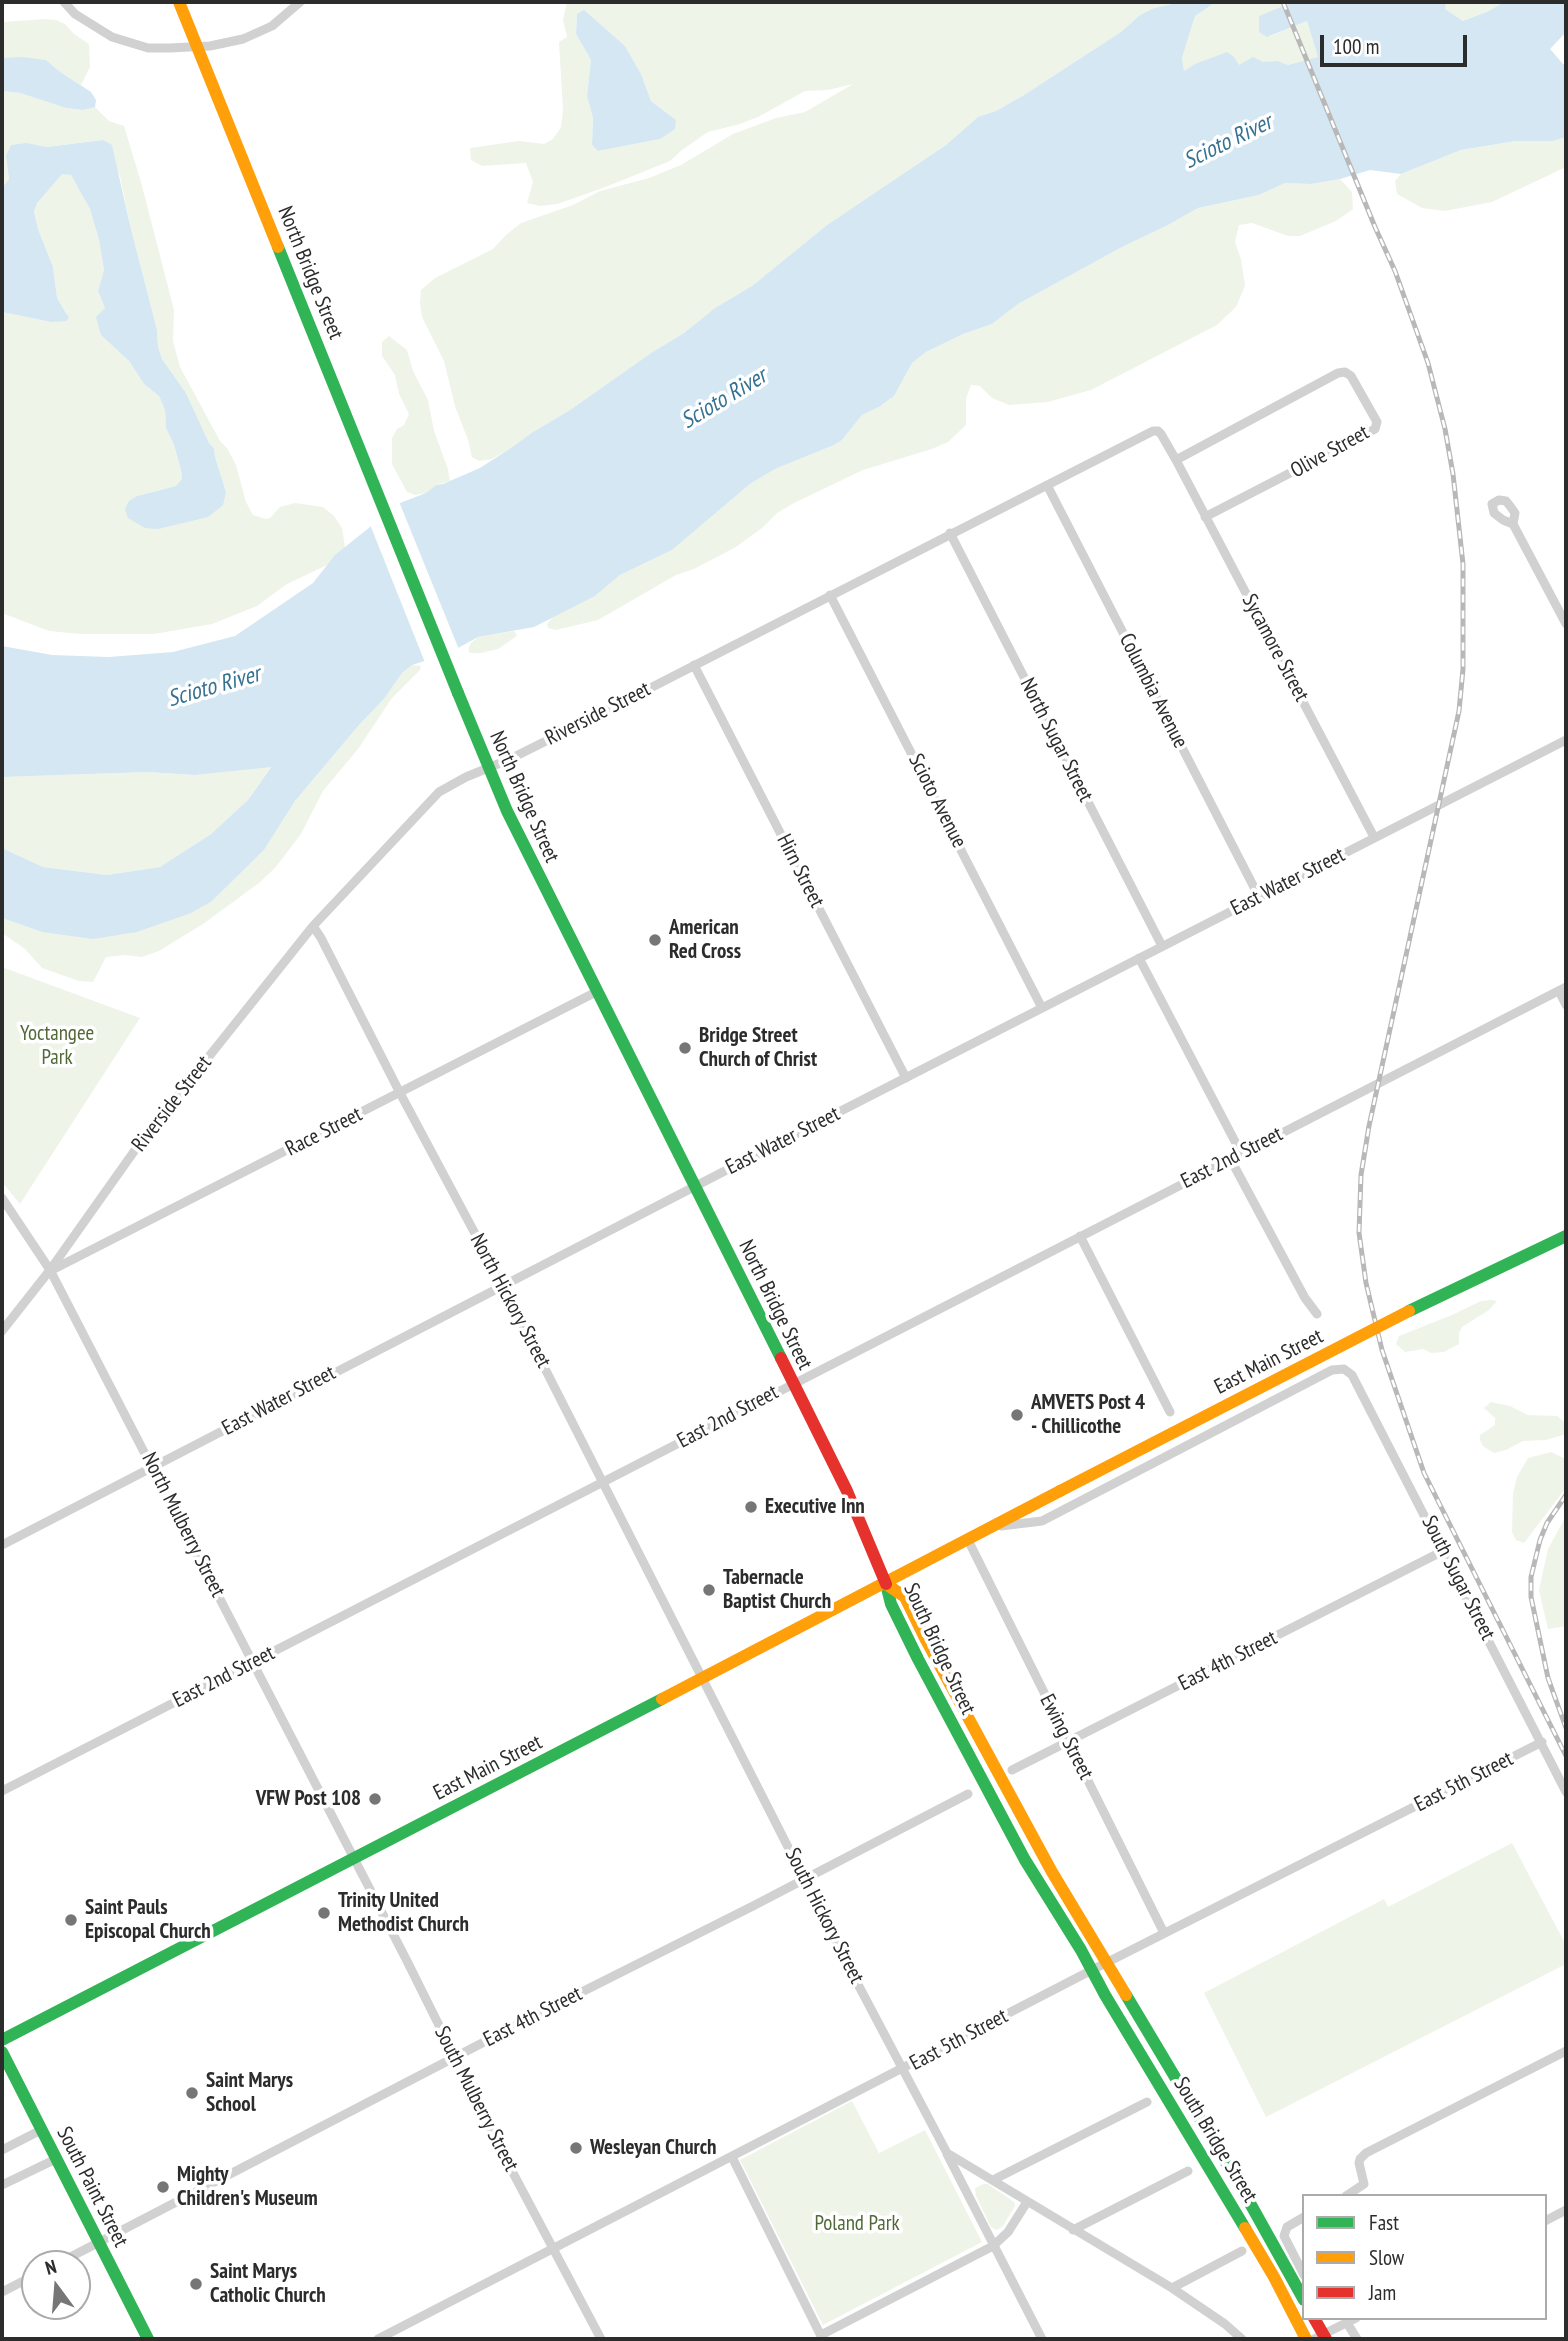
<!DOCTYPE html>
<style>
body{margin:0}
#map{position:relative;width:1568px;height:2341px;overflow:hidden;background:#fff;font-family:"PT Sans Narrow",sans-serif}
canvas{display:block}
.frame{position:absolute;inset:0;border:4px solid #2c2c2c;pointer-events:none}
.legend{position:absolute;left:1302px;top:2194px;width:245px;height:126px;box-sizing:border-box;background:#fff;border:2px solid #ababab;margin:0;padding:9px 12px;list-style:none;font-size:21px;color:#2c2c2c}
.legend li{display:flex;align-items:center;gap:14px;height:35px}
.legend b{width:35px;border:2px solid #ababab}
.north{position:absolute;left:21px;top:2250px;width:70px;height:70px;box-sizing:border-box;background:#fff;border:2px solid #ababab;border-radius:50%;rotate:344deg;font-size:19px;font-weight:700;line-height:28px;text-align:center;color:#2c2c2c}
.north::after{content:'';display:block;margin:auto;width:24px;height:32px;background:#767676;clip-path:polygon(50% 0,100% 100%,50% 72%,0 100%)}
.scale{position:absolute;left:1320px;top:35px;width:147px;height:32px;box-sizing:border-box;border:4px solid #2c2c2c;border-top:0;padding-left:9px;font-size:21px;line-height:24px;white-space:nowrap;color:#2c2c2c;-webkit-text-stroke:5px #fff;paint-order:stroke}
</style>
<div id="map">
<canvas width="1568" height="2341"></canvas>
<div class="frame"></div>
<ul class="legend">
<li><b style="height:9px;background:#30b455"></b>Fast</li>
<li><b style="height:9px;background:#ff9f0a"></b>Slow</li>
<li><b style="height:9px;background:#e5322d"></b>Jam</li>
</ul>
<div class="north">N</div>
<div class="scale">100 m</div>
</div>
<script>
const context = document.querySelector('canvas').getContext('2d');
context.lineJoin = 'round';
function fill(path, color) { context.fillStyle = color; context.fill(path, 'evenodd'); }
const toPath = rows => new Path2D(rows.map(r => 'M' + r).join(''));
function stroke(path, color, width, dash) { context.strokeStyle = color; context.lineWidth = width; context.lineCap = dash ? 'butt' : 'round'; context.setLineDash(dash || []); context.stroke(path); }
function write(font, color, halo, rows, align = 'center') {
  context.font = font + ' "PT Sans Narrow",sans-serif'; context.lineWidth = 7; context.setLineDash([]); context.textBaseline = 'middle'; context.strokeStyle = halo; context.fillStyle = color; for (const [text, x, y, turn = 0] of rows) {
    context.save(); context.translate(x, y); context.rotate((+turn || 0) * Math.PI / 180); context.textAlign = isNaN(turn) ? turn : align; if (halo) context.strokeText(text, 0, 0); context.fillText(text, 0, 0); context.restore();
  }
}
fill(toPath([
 [567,2,1181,2,1154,8,1140,15,1121,32,1024,95,996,111,978,117,946,145,827,225,752,286,715,308,684,333,651,353,570,410,533,432,508,450,492,459,479,461,472,457,468,440,455,406,444,361,422,317,420,303,421,290,435,278,493,249,506,235,521,223,573,205,600,191,649,178,681,165,733,134,776,118,805,112,853,84,828,90,805,91,760,116,740,124,708,132,682,150,670,161,603,188,557,204,540,206,527,203,533,182,526,163,482,166,471,160,470,148,519,141,544,144,553,139,561,127,563,110,559,42,567,37,563,20],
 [584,11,625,46,641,74,651,101,676,120,660,139,598,151,592,145,593,118,587,96,591,60,576,34,577,14],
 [1216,2,1293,2,1268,37,1307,21,1318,57,1288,65,1278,61,1184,71,1182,58,1195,16],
 [1446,2,1504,2,1489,11,1463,21,1444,9],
 [46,19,56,20,65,24,74,34,89,44,90,67,81,85,59,71,46,60,2,58,2,22],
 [2,91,20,93,66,108,83,110,95,107,109,121,124,126,141,182,174,310,173,341,180,367,220,441,227,448,236,465,246,502,253,515,266,519,270,518,280,507,295,503,323,507,334,516,342,528,345,547,327,565,287,584,257,606,212,624,154,634,80,634,49,631,2,613,2,312,51,322,67,314,57,298,53,267,38,229,34,212,37,203,45,191,62,173,71,175,90,209,99,240,104,270,98,291,105,308,101,335,129,361,144,384,159,396,165,410,166,428,174,445,181,470,182,479,176,486,137,496,226,492,215,457,214,448,209,443,186,393,162,359,158,347,157,330,130,225,120,176,103,140,47,147,27,143,6,157,9,179,2,188],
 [1566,137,1566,167,1492,202,1445,211,1422,208,1397,194,1395,181,1401,174,1461,150,1516,141,1553,141],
 [1340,179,1352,192,1353,209,1336,221,1300,236,1288,236,1252,223,1239,225,1235,242,1241,259,1245,286,1236,307,1217,325,1091,390,1048,402,1009,405,992,398,980,386,971,385,966,398,966,425,948,442,932,449,863,470,794,503,777,513,762,528,736,547,694,569,676,575,598,620,556,630,548,628,547,624,553,617,595,596,620,575,672,550,750,484,775,469,834,445,842,440,862,415,879,407,894,396,912,363,926,352,963,334,992,324,1018,304,1122,247,1168,225,1198,208,1259,195,1285,183,1311,184],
 [389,336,407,350,413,371,428,400,434,431,448,469,450,481,436,485,426,493,415,495,407,492,392,464,392,438,397,429,404,425,409,414,399,394,395,375,382,356,382,342],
 [514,631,517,635,514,638,498,649,481,653,470,653,468,649,471,643,478,637],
 [412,665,421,666,420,670,392,698,358,749,323,791,301,834,275,868,259,883,203,924,159,951,142,957,125,955,106,957,93,982,79,981,42,968,25,949,2,933,2,918,42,932,212,901,264,850,295,801,359,725,384,699,402,673],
 [271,766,248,800,211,834,160,867,107,875,43,867,2,848,2,777,147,772,195,775],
 [2,967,140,1018,20,1204,2,1182],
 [1491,1300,1497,1301,1489,1310,1462,1327,1459,1333,1459,1344,1444,1352,1431,1353,1423,1349,1405,1352,1396,1344,1399,1336,1452,1315,1481,1301],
 [1491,1402,1510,1406,1528,1415,1557,1416,1566,1423,1566,1434,1546,1440,1523,1441,1506,1450,1494,1453,1483,1446,1480,1440,1480,1435,1495,1425,1495,1418,1484,1408],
 [1551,1452,1566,1459,1566,1488,1524,1543,1516,1540,1512,1532,1513,1493,1517,1477,1528,1458],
 [1566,1516,1566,1626,1548,1629,1539,1590,1548,1549],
 [1512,1843,1566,1945,1566,1964,1266,2117,1204,1993,1384,1899,1388,1907],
 [852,2101,879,2153,925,2130,982,2242,823,2325,740,2160],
 [983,2184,988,2184,1014,2202,1015,2206,1003,2226,997,2230,991,2227,976,2196,975,2188]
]), '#eff4e9');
fill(toPath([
 [1181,2,1216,2,1195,16,1182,58,1184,71,1195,64,1227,52,1234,57,1239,65,1253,57,1263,62,1278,61,1288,65,1318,57,1307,21,1267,37,1259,32,1259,16,1293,2,1446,2,1445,9,1463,21,1489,11,1504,2,1566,2,1566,32,1550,49,1563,64,1566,64,1566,137,1553,141,1516,141,1461,150,1401,174,1370,170,1340,179,1311,184,1285,183,1259,195,1198,208,1168,225,1122,247,1018,304,992,324,963,334,926,352,912,363,894,396,879,407,862,415,842,440,834,445,775,469,750,484,672,550,620,575,595,596,534,627,478,637,449,653,412,665,402,673,384,699,359,725,295,801,264,850,212,901,191,913,137,932,93,939,42,932,2,918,2,848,43,867,107,875,160,867,211,834,248,800,271,767,195,775,147,772,2,777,2,646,52,655,109,657,173,652,235,636,313,583,335,555,400,503,426,493,436,485,443,484,480,468,508,450,533,432,570,410,651,353,684,333,715,308,752,286,827,225,946,145,978,117,996,111,1024,95,1121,32,1140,15,1154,8],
 [584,10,625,46,641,74,651,101,676,120,675,129,660,139,598,151,592,145,593,118,587,96,591,60,576,34,577,14],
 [22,57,46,60,59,71,91,92,96,100,95,107,83,110,66,108,20,93,2,91,2,58],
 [103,140,112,145,130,225,157,330,158,347,162,359,186,393,209,443,214,448,215,457,226,492,223,505,208,517,158,529,145,528,128,518,125,509,129,501,137,496,176,486,182,479,181,470,174,445,166,428,165,410,159,396,144,384,129,361,101,335,96,317,105,308,98,291,104,270,99,240,90,209,71,175,62,174,37,203,34,212,38,229,53,267,57,298,69,318,66,321,51,322,2,312,2,188,9,179,6,156,11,145,27,143,47,147]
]), '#d4e7f2');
fill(toPath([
 [398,499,460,652,426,665,369,522]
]), '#fff');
stroke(toPath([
 [64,2,75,14,112,37,148,48,170,48,210,46,243,39,272,26,300,2],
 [1176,460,1338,373,1345,372,1351,376,1377,422,1375,429,1205,517],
 [1047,485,1259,897],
 [1513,524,1503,520,1494,513,1492,504,1499,500,1506,501,1510,506,1515,513,1513,524,1566,624],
 [950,533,1162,946],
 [830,595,1042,1008],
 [694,665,906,1078],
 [313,926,321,938,400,1093,503,1286,852,1973,947,2153,1172,2288,1225,2324,1242,2339],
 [1139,958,1241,1153],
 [1559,991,1566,1005],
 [1230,1158,1305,1298,1317,1314],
 [2,1198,50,1270,407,1961,503,2154,601,2339],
 [1080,1236,1170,1412],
 [52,1270,596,992],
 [2,1331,50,1270,140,1143,313,926,439,792,466,777,510,759,576,726,1153,431,1158,431,1161,434,1176,460,1374,837],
 [1001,1526,1042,1521,1332,1370,1344,1369,1352,1375,1566,1792],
 [968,1540,1164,1933],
 [2,1545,831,1116,1566,740],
 [1012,1770,1443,1551],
 [2,1791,1566,987],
 [2,2150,41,2130],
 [947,2154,1042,2339],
 [732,2157,822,2338],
 [993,2180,1147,2102],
 [2,2185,56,2159],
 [1346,2196,1364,2184,1359,2163,1360,2159,1366,2153,1566,2051],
 [1304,2217,1287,2227,1284,2236,1304,2275],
 [1545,2221,1566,2210],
 [1073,2230,1188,2171],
 [57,2264,536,2015,753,1906,968,1794],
 [1172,2288,1242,2251],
 [2,2292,35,2275],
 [1347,2323,1357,2339],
 [821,2335,993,2246,1008,2232,1027,2202],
 [378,2339,1092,1970,1542,1742],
 [1314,2339,1356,2318]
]), '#d1d1d1', 9);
stroke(toPath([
 [458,693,507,811,781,1358],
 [1409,1311,1566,1236],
 [886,1584,891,1604,918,1659,1025,1860,1081,1950,1105,1995,1245,2228],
 [1126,1995,1246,2196,1304,2300],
 [2,2040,662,1699],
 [2,2052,148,2339]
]), '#30b455', 12);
stroke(toPath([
 [886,1584,905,1597,926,1640,1052,1872,1126,1995],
 [662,1699,1060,1491],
 [1245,2228,1274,2277,1306,2339]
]), '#ff9f0a', 12);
stroke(toPath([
 [781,1358,847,1491,886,1584],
 [1314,2318,1326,2339]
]), '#e5322d', 12);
const rail = toPath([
 [1283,2,1375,227,1395,271,1428,363,1445,429,1453,474,1463,564,1463,669,1459,711,1369,1126,1361,1175,1359,1233,1366,1283,1382,1350,1424,1473,1566,1756],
 [1566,1495,1547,1523,1540,1540,1531,1577,1531,1597,1548,1678,1566,1728]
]);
stroke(rail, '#b8b8b8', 5);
stroke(rail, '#fff', 2.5, [8]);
stroke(toPath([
 [278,247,458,693]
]), '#30b455', 12);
stroke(toPath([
 [179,2,278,247],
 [1060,1491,1409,1311]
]), '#ff9f0a', 12);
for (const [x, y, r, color] of [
 [655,940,7,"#767676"],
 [685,1048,7,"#767676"],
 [1017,1415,7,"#767676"],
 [751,1507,7,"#767676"],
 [709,1590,7,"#767676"],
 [375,1799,7,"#767676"],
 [324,1913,7,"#767676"],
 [71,1920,7,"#767676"],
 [192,2093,7,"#767676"],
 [576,2148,7,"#767676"],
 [163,2187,7,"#767676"],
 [196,2284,7,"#767676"]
]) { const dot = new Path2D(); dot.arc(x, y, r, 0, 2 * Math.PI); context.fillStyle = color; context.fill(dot); stroke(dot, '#fff', 2.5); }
write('21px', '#2c2c2c', '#fff', [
 ["North Bridge Street",310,273,68],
 ["Olive Street",1330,452,-29],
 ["Sycamore Street",1275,648,62],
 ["Columbia Avenue",1153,691,63],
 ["Riverside Street",598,714,-27],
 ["North Sugar Street",1056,740,63],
 ["North Bridge Street",524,797,66],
 ["Scioto Avenue",937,801,63],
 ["Hirn Street",800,871,63],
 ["East Water Street",1288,882,-27],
 ["Riverside Street",172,1104,-52],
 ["Race Street",324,1132,-27],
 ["East Water Street",783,1141,-27],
 ["East 2nd Street",1232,1158,-27],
 ["North Hickory Street",510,1301,62],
 ["North Bridge Street",775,1305,64],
 ["East Main Street",1269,1362,-27],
 ["East Water Street",279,1401,-28],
 ["East 2nd Street",728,1417,-28],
 ["North Mulberry Street",183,1525,63],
 ["South Sugar Street",1458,1578,63],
 ["South Bridge Street",939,1649,65],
 ["East 4th Street",1228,1661,-27],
 ["East 2nd Street",224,1677,-27],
 ["Ewing Street",1066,1737,63],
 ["East Main Street",488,1768,-27],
 ["East 5th Street",1464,1782,-27],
 ["South Hickory Street",824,1916,63],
 ["East 4th Street",533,2017,-27],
 ["East 5th Street",959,2040,-28],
 ["South Mulberry Street",476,2099,63],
 ["South Bridge Street",1215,2140,59],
 ["South Paint Street",92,2187,63]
]);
write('bold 21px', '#2c2c2c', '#fff', [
 ["American",669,928],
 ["Red Cross",669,952],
 ["Bridge Street",699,1036],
 ["Church of Christ",699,1060],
 ["AMVETS Post 4",1031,1403],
 ["- Chillicothe",1031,1427],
 ["Executive Inn",765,1507],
 ["Tabernacle",723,1578],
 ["Baptist Church",723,1602],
 ["VFW Post 108",361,1799,"right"],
 ["Trinity United",338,1901],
 ["Methodist Church",338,1925],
 ["Saint Pauls",85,1908],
 ["Episcopal Church",85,1932],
 ["Saint Marys",206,2081],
 ["School",206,2105],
 ["Wesleyan Church",590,2148],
 ["Mighty",177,2175],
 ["Children's Museum",177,2199],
 ["Saint Marys",210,2272],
 ["Catholic Church",210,2296]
], 'left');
write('21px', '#506937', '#fff', [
 ["Yoctangee",57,1034],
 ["Park",57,1058],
 ["Poland Park",857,2224]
]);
write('italic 23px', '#357192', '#fff', [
 ["Scioto River",1228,142,-26],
 ["Scioto River",724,399,-31],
 ["Scioto River",214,687,-16]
]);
</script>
